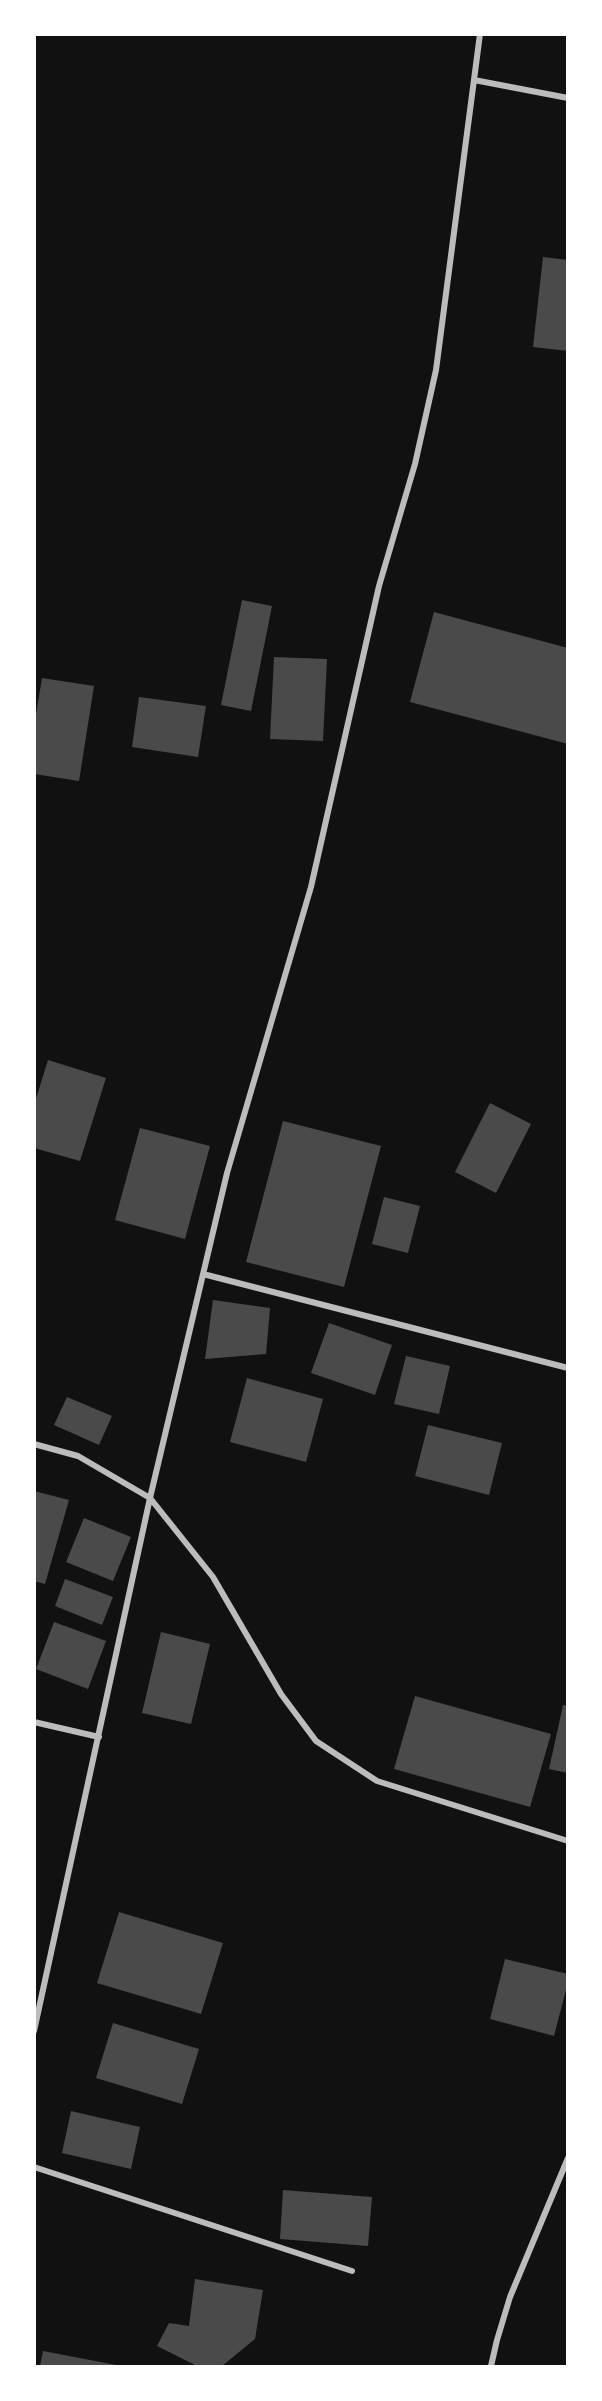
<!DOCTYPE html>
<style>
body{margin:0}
#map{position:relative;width:602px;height:2401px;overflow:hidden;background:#111;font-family:"DejaVu Sans",sans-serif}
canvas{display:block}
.frame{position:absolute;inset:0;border:36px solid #fff;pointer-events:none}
</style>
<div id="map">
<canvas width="602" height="2401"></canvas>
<div class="frame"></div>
</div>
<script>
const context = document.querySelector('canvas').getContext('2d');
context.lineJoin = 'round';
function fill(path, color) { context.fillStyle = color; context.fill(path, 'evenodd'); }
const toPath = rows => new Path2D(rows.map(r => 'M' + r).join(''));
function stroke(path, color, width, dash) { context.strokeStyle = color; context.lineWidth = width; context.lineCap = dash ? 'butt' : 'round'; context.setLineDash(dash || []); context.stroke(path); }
fill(toPath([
 [543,257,568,260,568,351,533,347],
 [242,600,272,606,251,711,221,705],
 [434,612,568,648,568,744,410,702],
 [274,657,327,659,323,741,270,739],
 [42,678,94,686,79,781,34,774,34,726],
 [139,697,206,706,198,757,132,747],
 [48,1060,106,1078,80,1161,34,1148,34,1105],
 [490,1103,531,1124,496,1193,455,1172],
 [283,1121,381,1146,344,1287,246,1262],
 [140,1128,210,1146,185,1239,115,1220],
 [384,1197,420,1206,408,1253,372,1244],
 [213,1300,270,1308,266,1354,205,1359],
 [329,1323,392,1345,375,1395,311,1373],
 [406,1356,450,1366,439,1414,394,1404],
 [247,1378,323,1399,306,1462,230,1442],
 [67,1397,112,1416,99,1445,54,1425],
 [428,1425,502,1443,489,1495,415,1476],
 [34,1491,69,1500,45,1584,34,1581],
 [84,1518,131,1537,113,1581,66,1562],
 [65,1579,113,1597,102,1625,55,1606],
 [54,1622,106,1641,88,1689,36,1669],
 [161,1632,210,1644,191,1724,142,1713],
 [415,1696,551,1734,530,1807,394,1769],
 [563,1705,568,1706,568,1773,549,1769],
 [119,1912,223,1943,201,2014,97,1983],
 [505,1959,568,1974,568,1982,554,2036,490,2019],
 [113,2023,199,2049,182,2104,96,2078],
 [71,2111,140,2127,131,2169,62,2153],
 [283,2190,372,2197,368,2246,280,2239],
 [195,2279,263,2290,255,2339,222,2366,197,2366,157,2346,169,2323,189,2326],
 [43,2351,116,2365,116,2366,40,2366]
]), '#4a4a4a');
stroke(toPath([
 [474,80,568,98],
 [203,1274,568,1368],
 [34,1444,78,1456,150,1498,213,1577,281,1694,316,1741,377,1781,568,1841],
 [34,1722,99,1737],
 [34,2031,150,1498,227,1173,311,887,379,586,415,464,436,370,480,34],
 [34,2167,352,2271],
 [491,2366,497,2340,510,2297,568,2158]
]), '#bcbcbc', 6);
</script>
